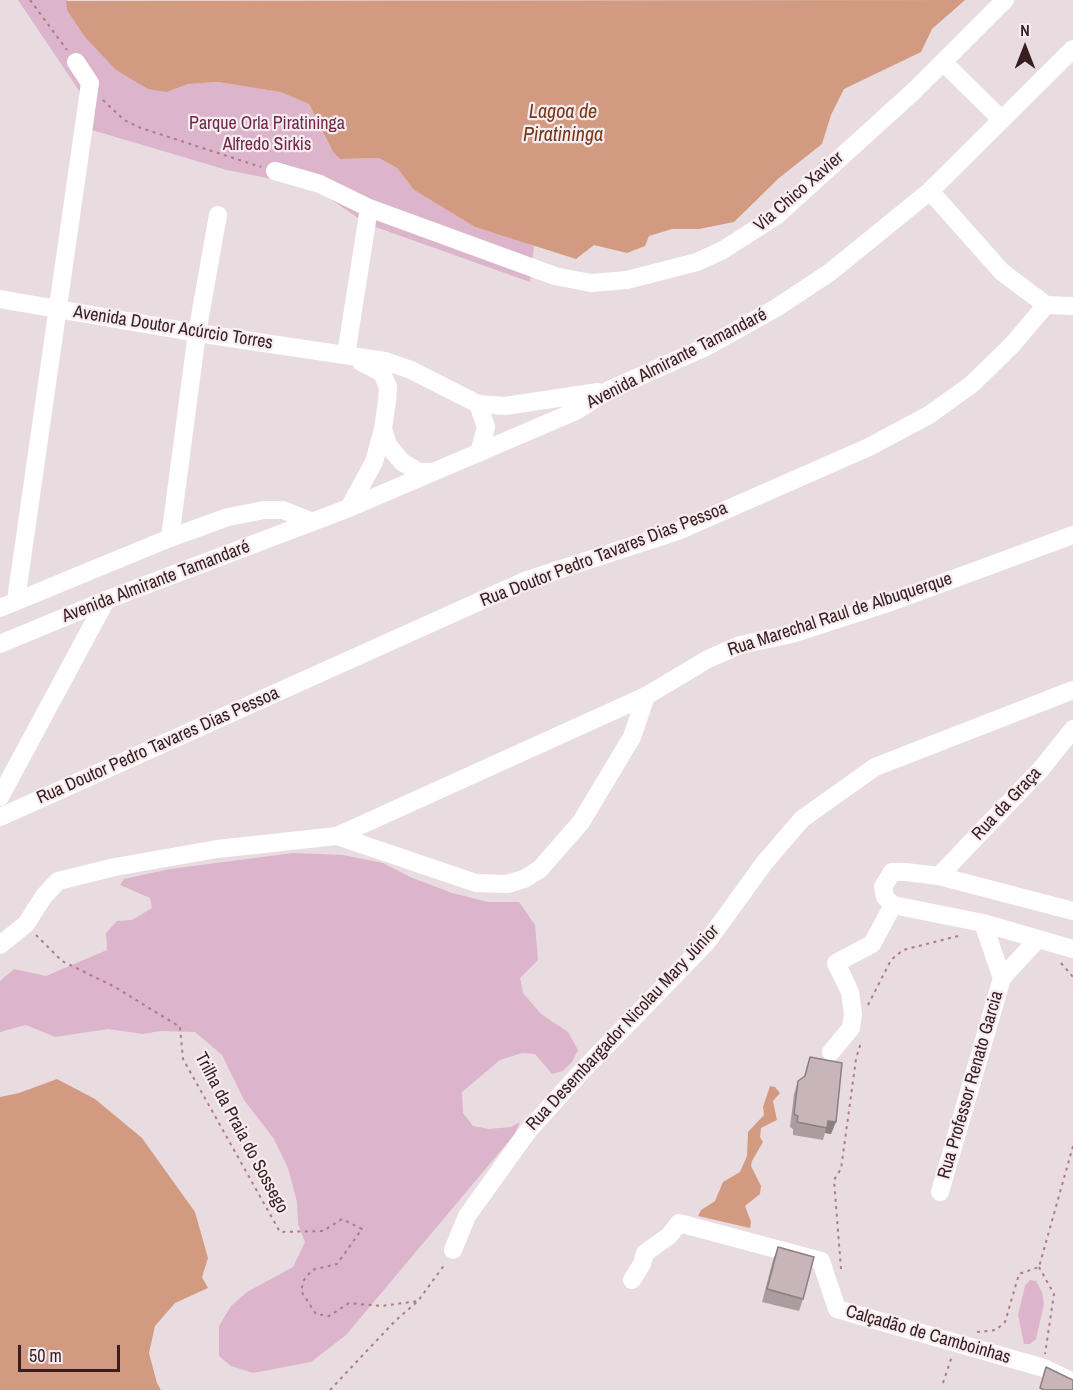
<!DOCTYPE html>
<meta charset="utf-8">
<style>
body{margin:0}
#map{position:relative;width:1073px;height:1390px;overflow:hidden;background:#e9dce0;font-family:"Archivo Narrow",sans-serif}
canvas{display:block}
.north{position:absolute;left:995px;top:18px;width:60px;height:60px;-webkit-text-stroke:4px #f6edf0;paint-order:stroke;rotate:0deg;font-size:16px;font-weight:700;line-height:24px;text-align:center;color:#391e21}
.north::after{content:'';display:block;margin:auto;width:21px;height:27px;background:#391e21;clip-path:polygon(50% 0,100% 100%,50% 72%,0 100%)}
.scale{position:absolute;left:18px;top:1345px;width:102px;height:27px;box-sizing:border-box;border:3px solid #391e21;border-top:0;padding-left:8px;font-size:18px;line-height:21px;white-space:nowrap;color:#391e21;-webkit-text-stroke:4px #f6edf0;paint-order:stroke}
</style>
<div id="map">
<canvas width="1073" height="1390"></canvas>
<div class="north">N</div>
<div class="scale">50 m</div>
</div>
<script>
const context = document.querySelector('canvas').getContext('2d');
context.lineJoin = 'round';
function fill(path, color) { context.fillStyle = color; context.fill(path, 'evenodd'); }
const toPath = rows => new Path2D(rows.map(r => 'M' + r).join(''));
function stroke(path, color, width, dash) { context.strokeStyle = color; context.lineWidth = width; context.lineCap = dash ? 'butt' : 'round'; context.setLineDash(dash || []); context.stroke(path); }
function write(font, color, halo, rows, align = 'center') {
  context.font = font + ' "Archivo Narrow",sans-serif'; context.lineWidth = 4.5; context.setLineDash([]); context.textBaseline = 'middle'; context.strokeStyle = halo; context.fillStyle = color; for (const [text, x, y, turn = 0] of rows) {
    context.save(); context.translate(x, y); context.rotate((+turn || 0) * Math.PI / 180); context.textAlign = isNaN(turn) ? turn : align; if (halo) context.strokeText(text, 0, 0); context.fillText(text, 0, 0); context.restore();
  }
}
fill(toPath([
 [18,0,67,0,116,70,167,92,188,84,218,82,280,92,309,104,333,152,340,159,379,158,397,168,414,190,475,227,534,245,530,282,367,224,323,194,287,182,227,170,75,125,80,92],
 [293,853,343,855,383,863,410,877,452,893,488,902,519,902,535,925,538,960,520,978,523,993,541,1014,568,1032,578,1050,572,1062,563,1071,552,1074,535,1054,522,1053,500,1060,462,1092,463,1113,473,1126,489,1129,511,1127,520,1122,514,1135,346,1335,311,1362,253,1373,231,1366,219,1356,219,1326,231,1306,247,1292,293,1267,305,1242,298,1224,297,1202,288,1168,274,1139,244,1100,222,1055,195,1032,160,1031,143,1034,108,1029,55,1037,26,1025,0,1032,0,981,14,969,46,976,107,950,106,933,117,921,132,920,152,908,150,898,120,885,124,879,170,869],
 [1030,1280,1036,1281,1042,1292,1044,1304,1036,1339,1030,1344,1024,1344,1018,1315,1025,1286]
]), '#dcb4cb');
fill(toPath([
 [965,0,932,29,921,52,844,89,831,115,822,144,779,178,734,222,699,229,672,229,649,236,645,246,627,253,594,245,576,259,475,227,414,190,397,168,379,158,340,159,333,152,309,104,280,92,218,82,188,84,167,92,148,89,116,70,85,37,67,10,66,1],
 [57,1079,95,1099,142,1138,195,1212,208,1258,202,1277,208,1288,175,1303,155,1326,149,1353,157,1383,161,1390,0,1390,0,1097,19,1093],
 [770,1086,775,1087,780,1093,773,1101,777,1120,761,1128,760,1137,763,1142,752,1161,751,1166,761,1186,760,1194,745,1206,751,1222,750,1228,698,1216,701,1210,715,1201,723,1182,740,1172,747,1156,748,1132,764,1115,763,1107]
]), '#d29b81');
stroke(toPath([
 [30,0,67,50],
 [103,100,124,120,141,128,261,167],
 [36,935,62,961,115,987,180,1027,183,1059,280,1232,323,1231,342,1219,362,1229,337,1264,312,1270,304,1280,301,1291,316,1314,329,1316,349,1303,381,1306,418,1301],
 [1061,963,1073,977],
 [868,1005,891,960,903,950,962,935],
 [1039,1267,1054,1294,1045,1354],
 [841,1269,834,1180,841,1169,856,1059,861,1042],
 [977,1332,996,1330,1005,1322,1019,1274,1039,1267,1073,1146],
 [943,1383,952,1356],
 [330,1390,395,1321,418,1301,445,1264]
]), '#af7b83', 2, [3, 4.5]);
stroke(toPath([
 [943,62,1002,120],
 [275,171,320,184,369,208,555,276,591,283,627,280,697,262,723,250,776,216,914,91,1005,0],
 [930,191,1002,272,1046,305,1073,306],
 [0,299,197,333,385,361,411,370,478,404,505,406,598,392],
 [346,355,369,208],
 [478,404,486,427,479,453],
 [383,429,388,445,402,462,419,472,433,472],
 [349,508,374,462,383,429,387,401,388,387,382,373,361,362],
 [170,538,197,333,218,215],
 [16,600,90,83,76,62],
 [0,608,170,538,228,517,264,510,283,510,313,522],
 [0,644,106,600,349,508,576,411,609,390,708,346,776,308,829,273,930,191,1073,49],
 [0,797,106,600],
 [0,817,527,580,678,531,869,447,929,415,972,384,1012,345,1046,305],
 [337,836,476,883,507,884,524,879,540,869,581,822,632,737,646,696],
 [939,876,1041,769,1073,729],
 [1073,911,939,876,906,872,892,872,883,887,885,897,893,905,983,923,1073,949],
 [983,923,1002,978],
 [0,945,26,924,44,896,58,881,115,867,217,849,337,836,646,696,708,659,740,645,792,634,888,603,1073,535],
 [831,1052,851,1028,853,1014,850,992,836,963,872,944,893,905],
 [940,1192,1002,978,1038,939],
 [453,1250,467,1216,528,1131,581,1072,707,942,765,862,802,819,875,767,1073,690],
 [632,1280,642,1264,645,1253,669,1236,679,1223,821,1261,837,1309,1044,1368,1073,1382]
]), '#fff', 18);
fill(toPath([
 [810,1057,831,1134,825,1133,823,1140,793,1135,793,1129,790,1127,794,1094,798,1081,804,1077],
 [778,1247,803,1299,799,1311,762,1302,773,1260]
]), '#ab9ca0');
fill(toPath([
 [828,1121,836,1122,831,1134,825,1133]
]), '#8b7f82');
const building = toPath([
 [810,1057,842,1063,836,1122,828,1121,827,1128,797,1122,798,1116,794,1114,798,1081,805,1076,810,1057],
 [778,1247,814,1257,803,1299,767,1289,778,1247],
 [1046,1367,1073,1380,1073,1390,1044,1390,1040,1388,1046,1367]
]);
fill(building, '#c7b5ba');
stroke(building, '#8b7f82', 1.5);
write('18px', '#712748', '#f6edf0', [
 ["Parque Orla Piratininga",267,124],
 ["Alfredo Sirkis",267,145]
]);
write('18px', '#391e21', '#f6edf0', [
 ["Via Chico Xavier",799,192,-41],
 ["Avenida Doutor Acúrcio Torres",173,328,9],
 ["Avenida Almirante Tamandaré",677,359,-27],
 ["Rua Doutor Pedro Tavares Dias Pessoa",604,555,-21],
 ["Avenida Almirante Tamandaré",156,582,-21],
 ["Rua Marechal Raul de Albuquerque",840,615,-18],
 ["Rua Doutor Pedro Tavares Dias Pessoa",158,746,-24],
 ["Rua da Graça",1007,804,-47],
 ["Rua Desembargador Nicolau Mary Júnior",623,1028,-47],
 ["Rua Professor Renato Garcia",971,1085,-74],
 ["Trilha da Praia do Sossego",241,1133,62],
 ["Calçadão de Camboinhas",928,1335,16]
]);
write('italic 20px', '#763617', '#f6edf0', [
 ["Lagoa de",563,113],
 ["Piratininga",563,136]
]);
</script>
